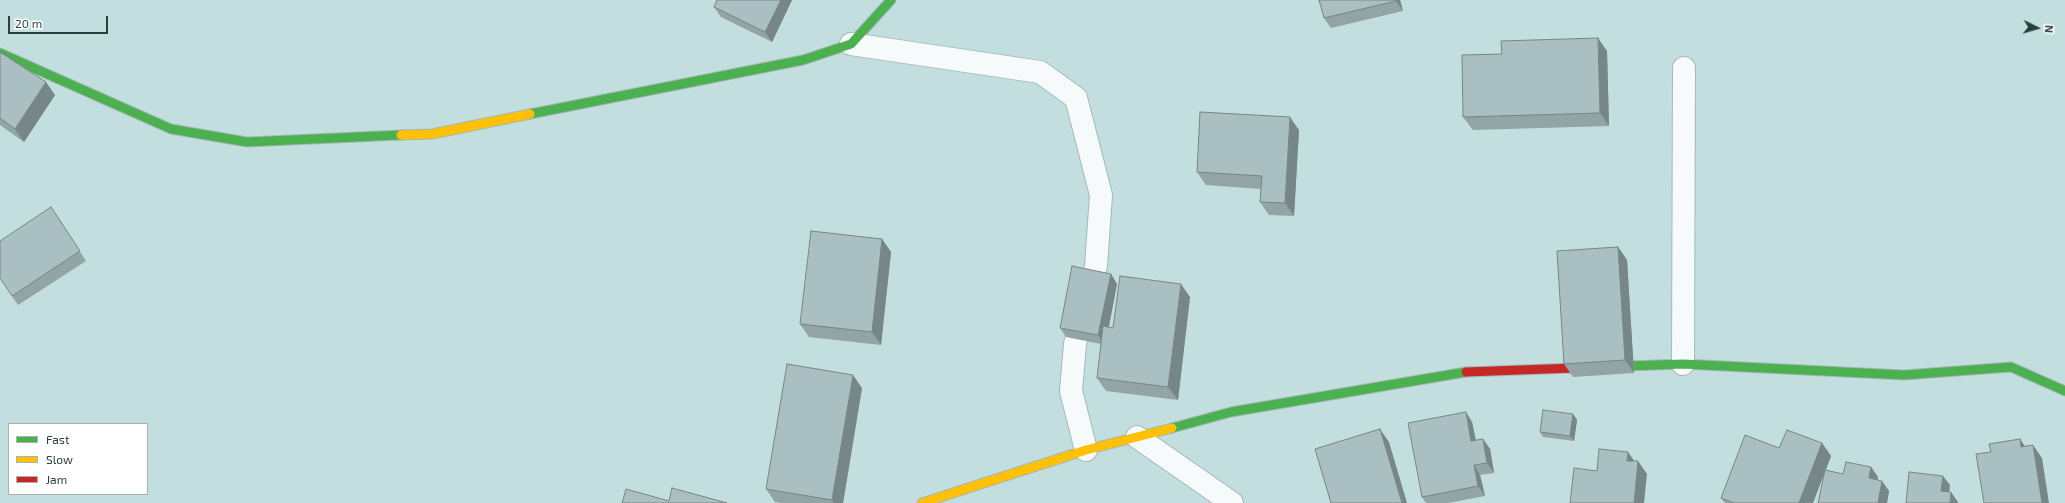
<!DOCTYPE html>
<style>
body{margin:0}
#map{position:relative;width:2065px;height:503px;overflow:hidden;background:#c3dede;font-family:"Exo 2",sans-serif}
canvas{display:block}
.legend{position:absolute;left:8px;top:423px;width:140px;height:72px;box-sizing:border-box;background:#fff;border:1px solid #aab2b1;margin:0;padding:5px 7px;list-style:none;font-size:12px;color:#2a3e3d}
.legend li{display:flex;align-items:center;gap:8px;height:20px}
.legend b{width:20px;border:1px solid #aab2b1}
.north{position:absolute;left:2017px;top:8px;width:40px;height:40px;-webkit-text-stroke:3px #fff;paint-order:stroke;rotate:95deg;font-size:11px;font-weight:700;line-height:16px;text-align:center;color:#2a3e3d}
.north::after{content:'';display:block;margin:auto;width:14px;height:18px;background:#2a3e3d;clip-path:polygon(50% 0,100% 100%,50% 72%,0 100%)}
.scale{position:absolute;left:8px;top:16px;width:100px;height:18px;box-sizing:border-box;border:2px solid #2a3e3d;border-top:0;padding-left:5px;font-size:12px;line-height:14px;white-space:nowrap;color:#2a3e3d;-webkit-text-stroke:3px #fff;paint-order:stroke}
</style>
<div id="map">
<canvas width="2065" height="503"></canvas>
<ul class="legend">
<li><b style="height:5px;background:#4caf50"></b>Fast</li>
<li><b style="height:5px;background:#ffc107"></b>Slow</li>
<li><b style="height:5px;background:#c62828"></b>Jam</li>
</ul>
<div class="north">N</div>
<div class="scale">20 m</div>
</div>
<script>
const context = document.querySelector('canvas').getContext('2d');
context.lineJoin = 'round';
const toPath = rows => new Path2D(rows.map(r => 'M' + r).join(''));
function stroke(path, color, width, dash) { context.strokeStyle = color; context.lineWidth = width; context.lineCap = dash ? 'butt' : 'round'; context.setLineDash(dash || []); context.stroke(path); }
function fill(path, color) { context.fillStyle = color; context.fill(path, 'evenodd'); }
const street = toPath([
 [851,44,1040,72,1076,98,1101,195,1096,266,1075,344,1071,391,1086,450],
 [1683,364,1684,68],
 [1137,437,1232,503]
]);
const fast = toPath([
 [0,53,171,129,247,142,401,135],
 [530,114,803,60,851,44,891,0],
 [1601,367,1683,364,1904,375,2011,367,2065,391],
 [1172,428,1231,412,1466,372]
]);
const slow = toPath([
 [401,135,432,134,530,114],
 [922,503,1086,450,1172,428]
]);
const jam = toPath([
 [1466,372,1601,367]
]);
stroke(street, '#a4b9b9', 24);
stroke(fast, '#a4b9b9', 11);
stroke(slow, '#a4b9b9', 11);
stroke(jam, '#a4b9b9', 11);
stroke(street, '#f6fafa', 22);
stroke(fast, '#4caf50', 9);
stroke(slow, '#ffc107', 9);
stroke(jam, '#c62828', 9);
fill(toPath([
 [717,0,792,0,772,42,721,17,714,7],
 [1319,0,1400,0,1403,11,1331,28,1324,18],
 [1607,51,1609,126,1473,130,1463,117],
 [0,52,55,95,24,142,0,125],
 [1299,130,1294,216,1269,215,1260,202,1261,189,1206,185,1197,172],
 [58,217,86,261,18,305,12,296],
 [882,239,891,252,881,345,809,337,800,324],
 [1618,247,1627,260,1634,373,1573,377,1564,364],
 [1111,274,1117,284,1109,327,1113,328,1190,297,1178,400,1106,391,1097,378,1101,344,1066,337,1060,328],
 [862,388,843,503,781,503,775,502,766,489],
 [1573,414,1577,420,1574,441,1543,437,1540,432],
 [1472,422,1476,441,1483,439,1490,449,1494,473,1480,475,1485,496,1448,503,1426,503,1422,497],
 [1822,443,1831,456,1826,470,1843,474,1871,467,1878,477,1877,480,1889,491,1887,503,1818,503,1824,474,1813,503,1725,503,1721,498,1779,448]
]), '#92a4a6');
fill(toPath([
 [781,0,792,0,772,42,765,32],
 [1396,0,1400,0,1403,11,1396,1],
 [1598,38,1607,51,1609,126,1600,113],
 [46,82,55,95,24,142,15,129],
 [1290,117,1299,130,1294,216,1285,203],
 [882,239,891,252,881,345,872,332],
 [1618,247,1627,260,1634,373,1625,360],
 [1111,274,1117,284,1105,345,1098,335],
 [1181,284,1190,297,1178,400,1168,387],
 [853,375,862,388,843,503,834,503,832,500],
 [1466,412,1472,422,1478,451,1471,441],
 [1573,414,1577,420,1574,441,1570,436],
 [1380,429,1389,442,1407,503,1402,503],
 [1483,439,1490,449,1494,473,1487,463],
 [2020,439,2029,452,2021,447],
 [1822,443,1831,456,1813,503,1799,503],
 [2033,445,2042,458,2049,503,2042,503],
 [1628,452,1637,465,1627,461],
 [1638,461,1647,474,1644,503,1634,503],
 [1474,465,1480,475,1485,496,1478,486],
 [1871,467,1878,477,1876,488,1869,478],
 [1943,476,1950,485,1948,501,1941,491],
 [1882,481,1889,491,1887,503,1878,503],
 [1951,492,1958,502,1958,503,1950,503]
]), '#778687');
const building = toPath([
 [717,0,781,0,765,32,714,7,717,0],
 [1319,0,1396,0,1396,1,1324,18,1319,0],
 [1598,38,1600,113,1463,117,1462,55,1502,54,1501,41,1598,38],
 [0,52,46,82,15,129,0,118,0,52],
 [1200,112,1290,117,1285,203,1260,202,1262,176,1197,172,1200,112],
 [51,207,80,251,12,296,0,278,0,241,51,207],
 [811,231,882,239,872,332,800,324,811,231],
 [1618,247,1625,360,1564,364,1557,251,1618,247],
 [1072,266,1111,274,1098,335,1060,328,1072,266],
 [1120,276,1181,284,1168,387,1097,378,1103,326,1113,328,1120,276],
 [787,364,853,375,832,500,766,489,787,364],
 [1543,410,1573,414,1570,436,1540,432,1543,410],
 [1466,412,1471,441,1483,439,1487,463,1474,465,1478,486,1422,497,1408,423,1466,412],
 [1380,429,1402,503,1331,503,1315,449,1380,429],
 [1787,430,1822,443,1799,503,1734,503,1721,498,1745,435,1779,448,1787,430],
 [2020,439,2021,447,2033,445,2042,503,1984,503,1976,454,1991,452,1989,444,2020,439],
 [1599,449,1628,452,1627,461,1638,461,1634,503,1570,503,1574,468,1597,471,1599,449],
 [1846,462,1871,467,1869,478,1882,481,1878,503,1818,503,1825,470,1843,474,1846,462],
 [1909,472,1943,476,1941,491,1951,492,1950,503,1906,503,1909,472],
 [672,488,727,503,622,503,626,489,669,501,672,488]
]);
fill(building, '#aabfc1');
stroke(building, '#778687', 1);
</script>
